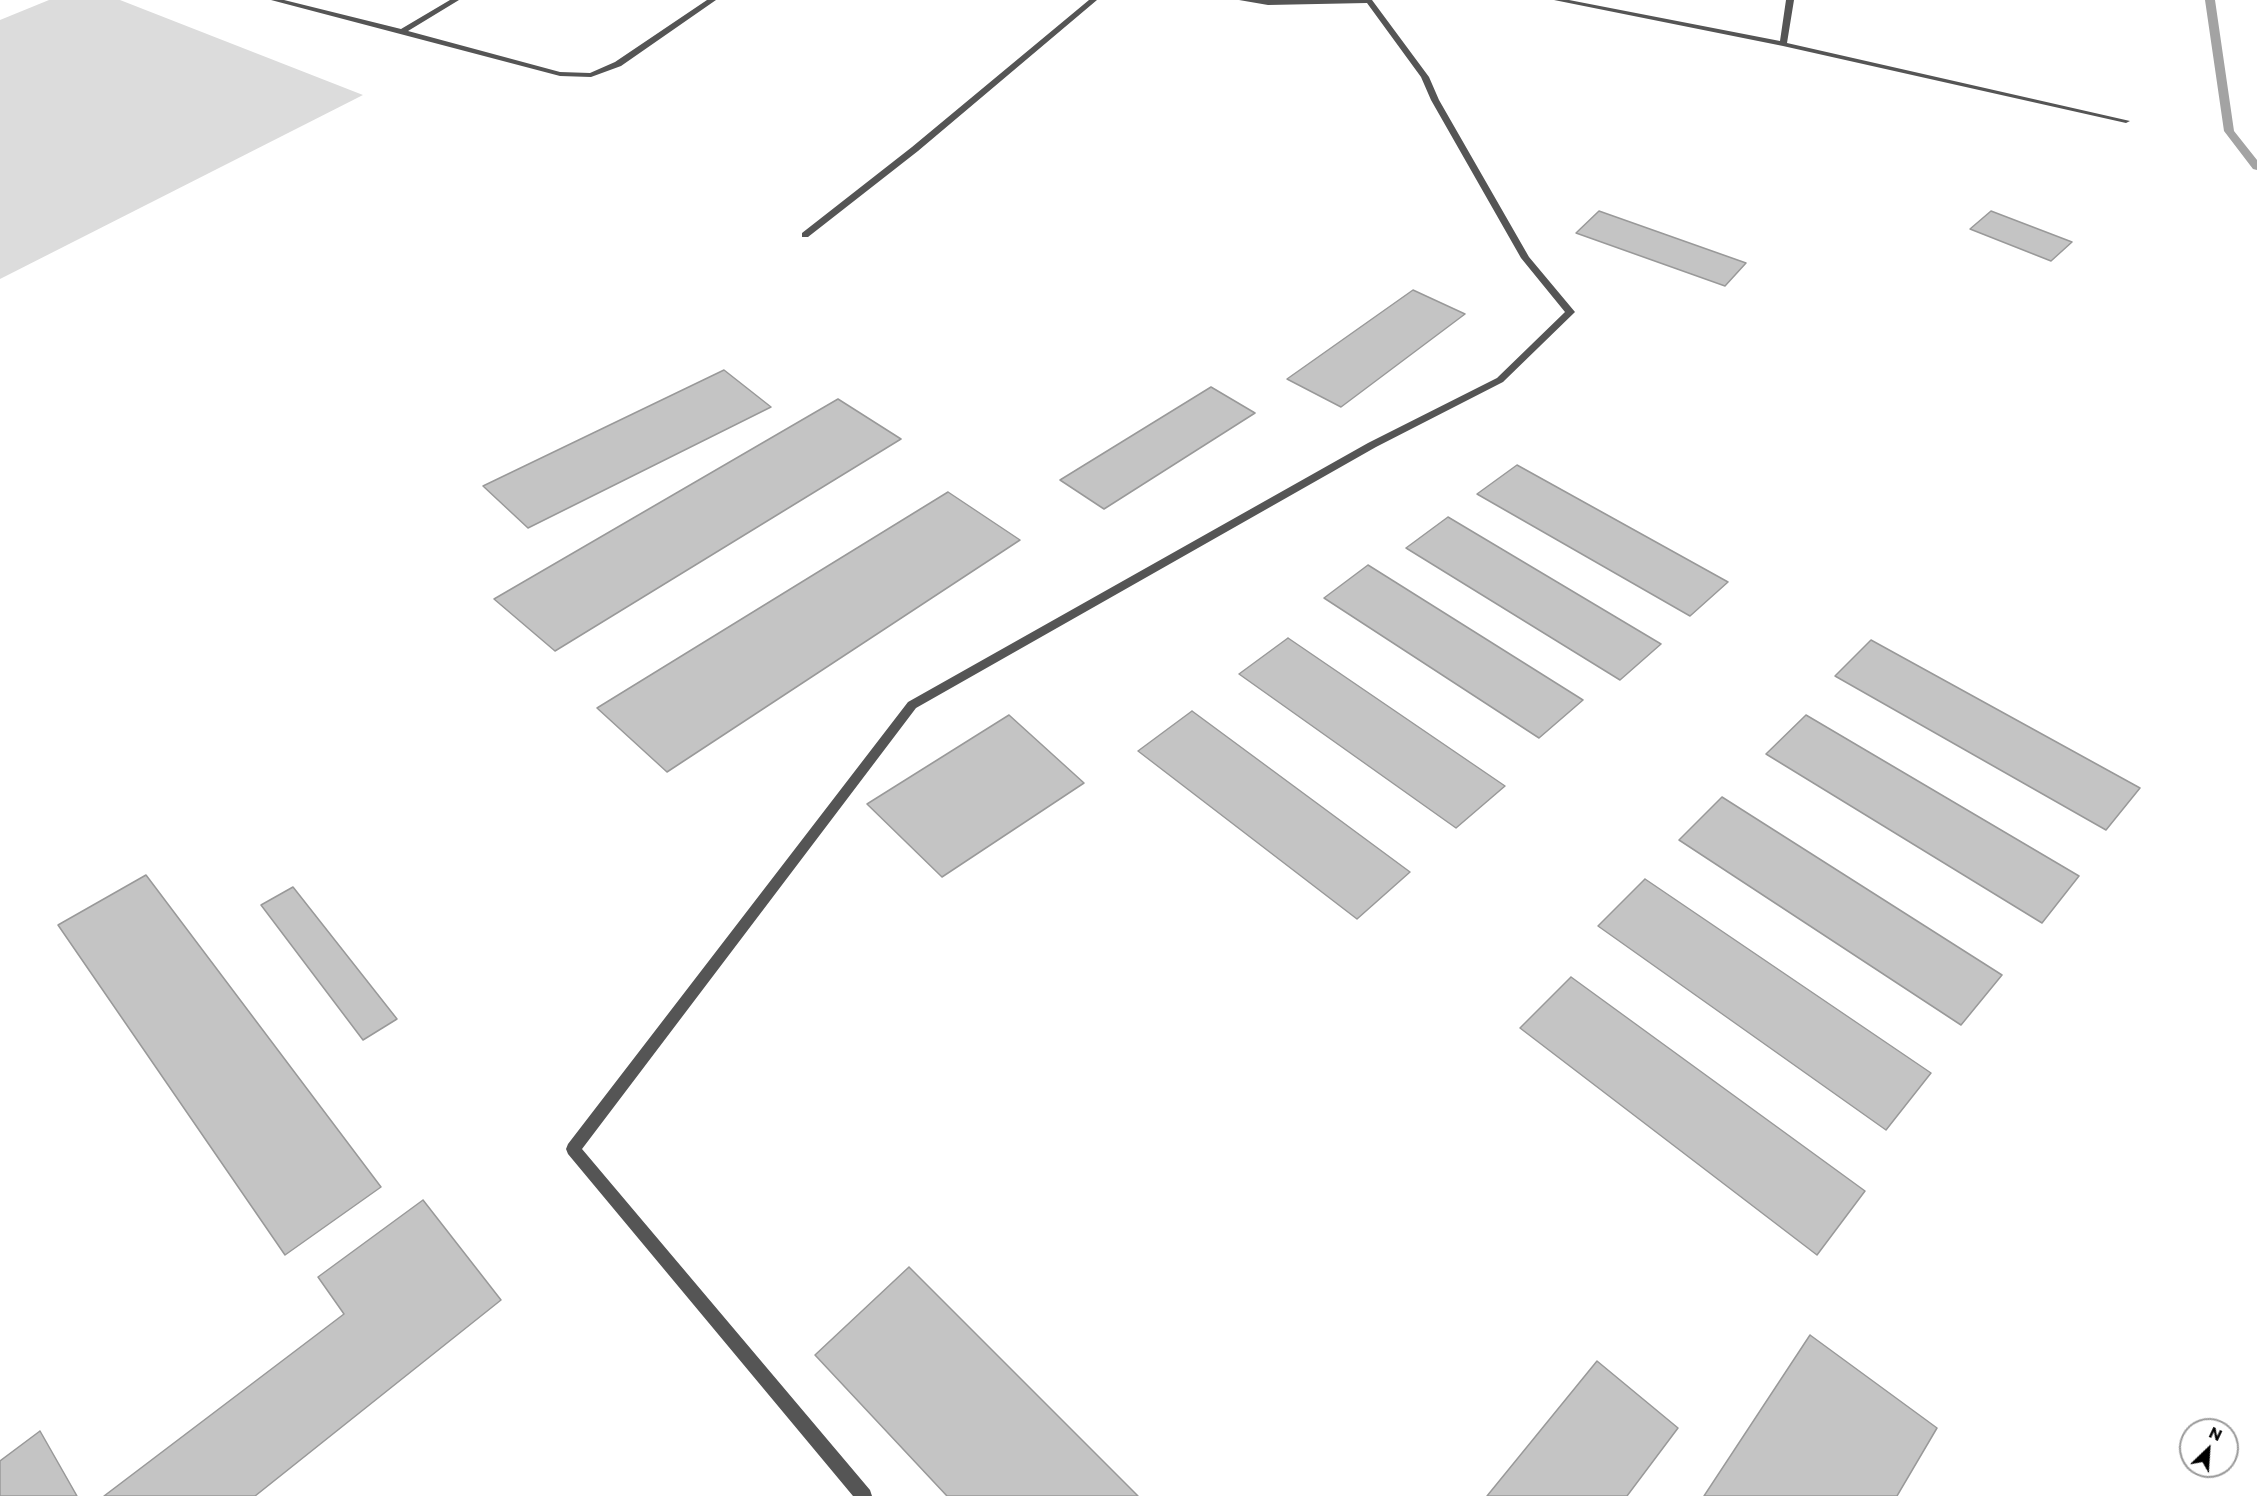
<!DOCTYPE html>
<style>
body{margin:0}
#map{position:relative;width:2257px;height:1496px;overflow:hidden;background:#fff;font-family:Commissioner,sans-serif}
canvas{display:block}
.north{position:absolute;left:2179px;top:1418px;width:60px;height:60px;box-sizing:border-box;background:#fff;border:2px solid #999;border-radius:50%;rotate:25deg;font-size:16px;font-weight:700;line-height:24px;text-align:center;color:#000}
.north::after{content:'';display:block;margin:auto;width:21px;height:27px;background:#000;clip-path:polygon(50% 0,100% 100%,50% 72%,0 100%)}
</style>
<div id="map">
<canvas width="2257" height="1496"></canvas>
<div class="north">N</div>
</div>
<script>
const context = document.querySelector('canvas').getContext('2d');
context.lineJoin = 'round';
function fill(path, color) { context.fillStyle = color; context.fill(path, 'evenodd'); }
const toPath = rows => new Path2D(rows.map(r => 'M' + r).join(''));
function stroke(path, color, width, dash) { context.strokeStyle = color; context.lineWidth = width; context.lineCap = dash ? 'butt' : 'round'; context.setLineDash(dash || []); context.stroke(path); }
fill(toPath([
 [49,0,120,0,363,95,0,279,0,20]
]), '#dcdcdc');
fill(toPath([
 [2205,0,2215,0,2234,131,2257,160,2257,170,2253,169,2224,131,2205,0]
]), '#a3a3a3');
const building = toPath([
 [1599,211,1746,263,1725,286,1576,233,1599,211],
 [1991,211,2072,242,2051,261,1970,229,1991,211],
 [1413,290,1465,314,1341,407,1287,379,1413,290],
 [724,370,771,407,528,528,483,486,724,370],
 [1211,387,1255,413,1104,509,1060,480,1211,387],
 [838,399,901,439,555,651,494,599,838,399],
 [1517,465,1728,582,1690,616,1477,494,1517,465],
 [948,492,1020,540,667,772,597,708,948,492],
 [1448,517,1661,644,1620,680,1406,548,1448,517],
 [1368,565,1583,700,1539,738,1324,598,1368,565],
 [1288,638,1505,786,1456,828,1239,674,1288,638],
 [1871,640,2140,788,2106,830,1835,676,1871,640],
 [1192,711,1410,872,1357,919,1138,751,1192,711],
 [1009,715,1084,783,942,877,867,804,1009,715],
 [1806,715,2079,876,2042,923,1766,754,1806,715],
 [1722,797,2002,975,1961,1025,1679,840,1722,797],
 [146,875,381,1187,285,1255,58,925,146,875],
 [1645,879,1931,1073,1886,1130,1598,926,1645,879],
 [293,887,397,1019,363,1040,261,905,293,887],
 [1571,977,1865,1191,1817,1255,1520,1028,1571,977],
 [423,1200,501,1300,255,1496,104,1496,344,1314,318,1277,423,1200],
 [909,1267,1138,1496,947,1496,815,1355,909,1267],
 [1810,1335,1937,1428,1897,1496,1704,1496,1810,1335],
 [1597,1361,1678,1428,1627,1496,1487,1496,1597,1361],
 [40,1431,77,1496,0,1496,0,1461,40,1431]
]);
fill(building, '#c4c4c4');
stroke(building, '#999', 1.5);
fill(toPath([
 [271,0,284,0,401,29,450,0,459,0,408,31,560,72,590,73,615,62,707,0,716,0,621,66,591,77,560,76,271,0],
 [1089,0,1097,0,918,151,808,237,802,237,802,233,912,147,1089,0],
 [1239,0,1372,0,1429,77,1439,100,1529,257,1575,312,1503,382,1376,447,916,708,582,1149,870,1490,872,1496,853,1496,568,1154,566,1149,568,1144,908,702,1368,443,1497,378,1565,312,1521,258,1431,100,1421,77,1367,3,1268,5,1239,0],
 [1554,0,1569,0,1780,41,1786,0,1794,0,1787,43,2130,121,2126,123,1783,46,1554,0]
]), '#555');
</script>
